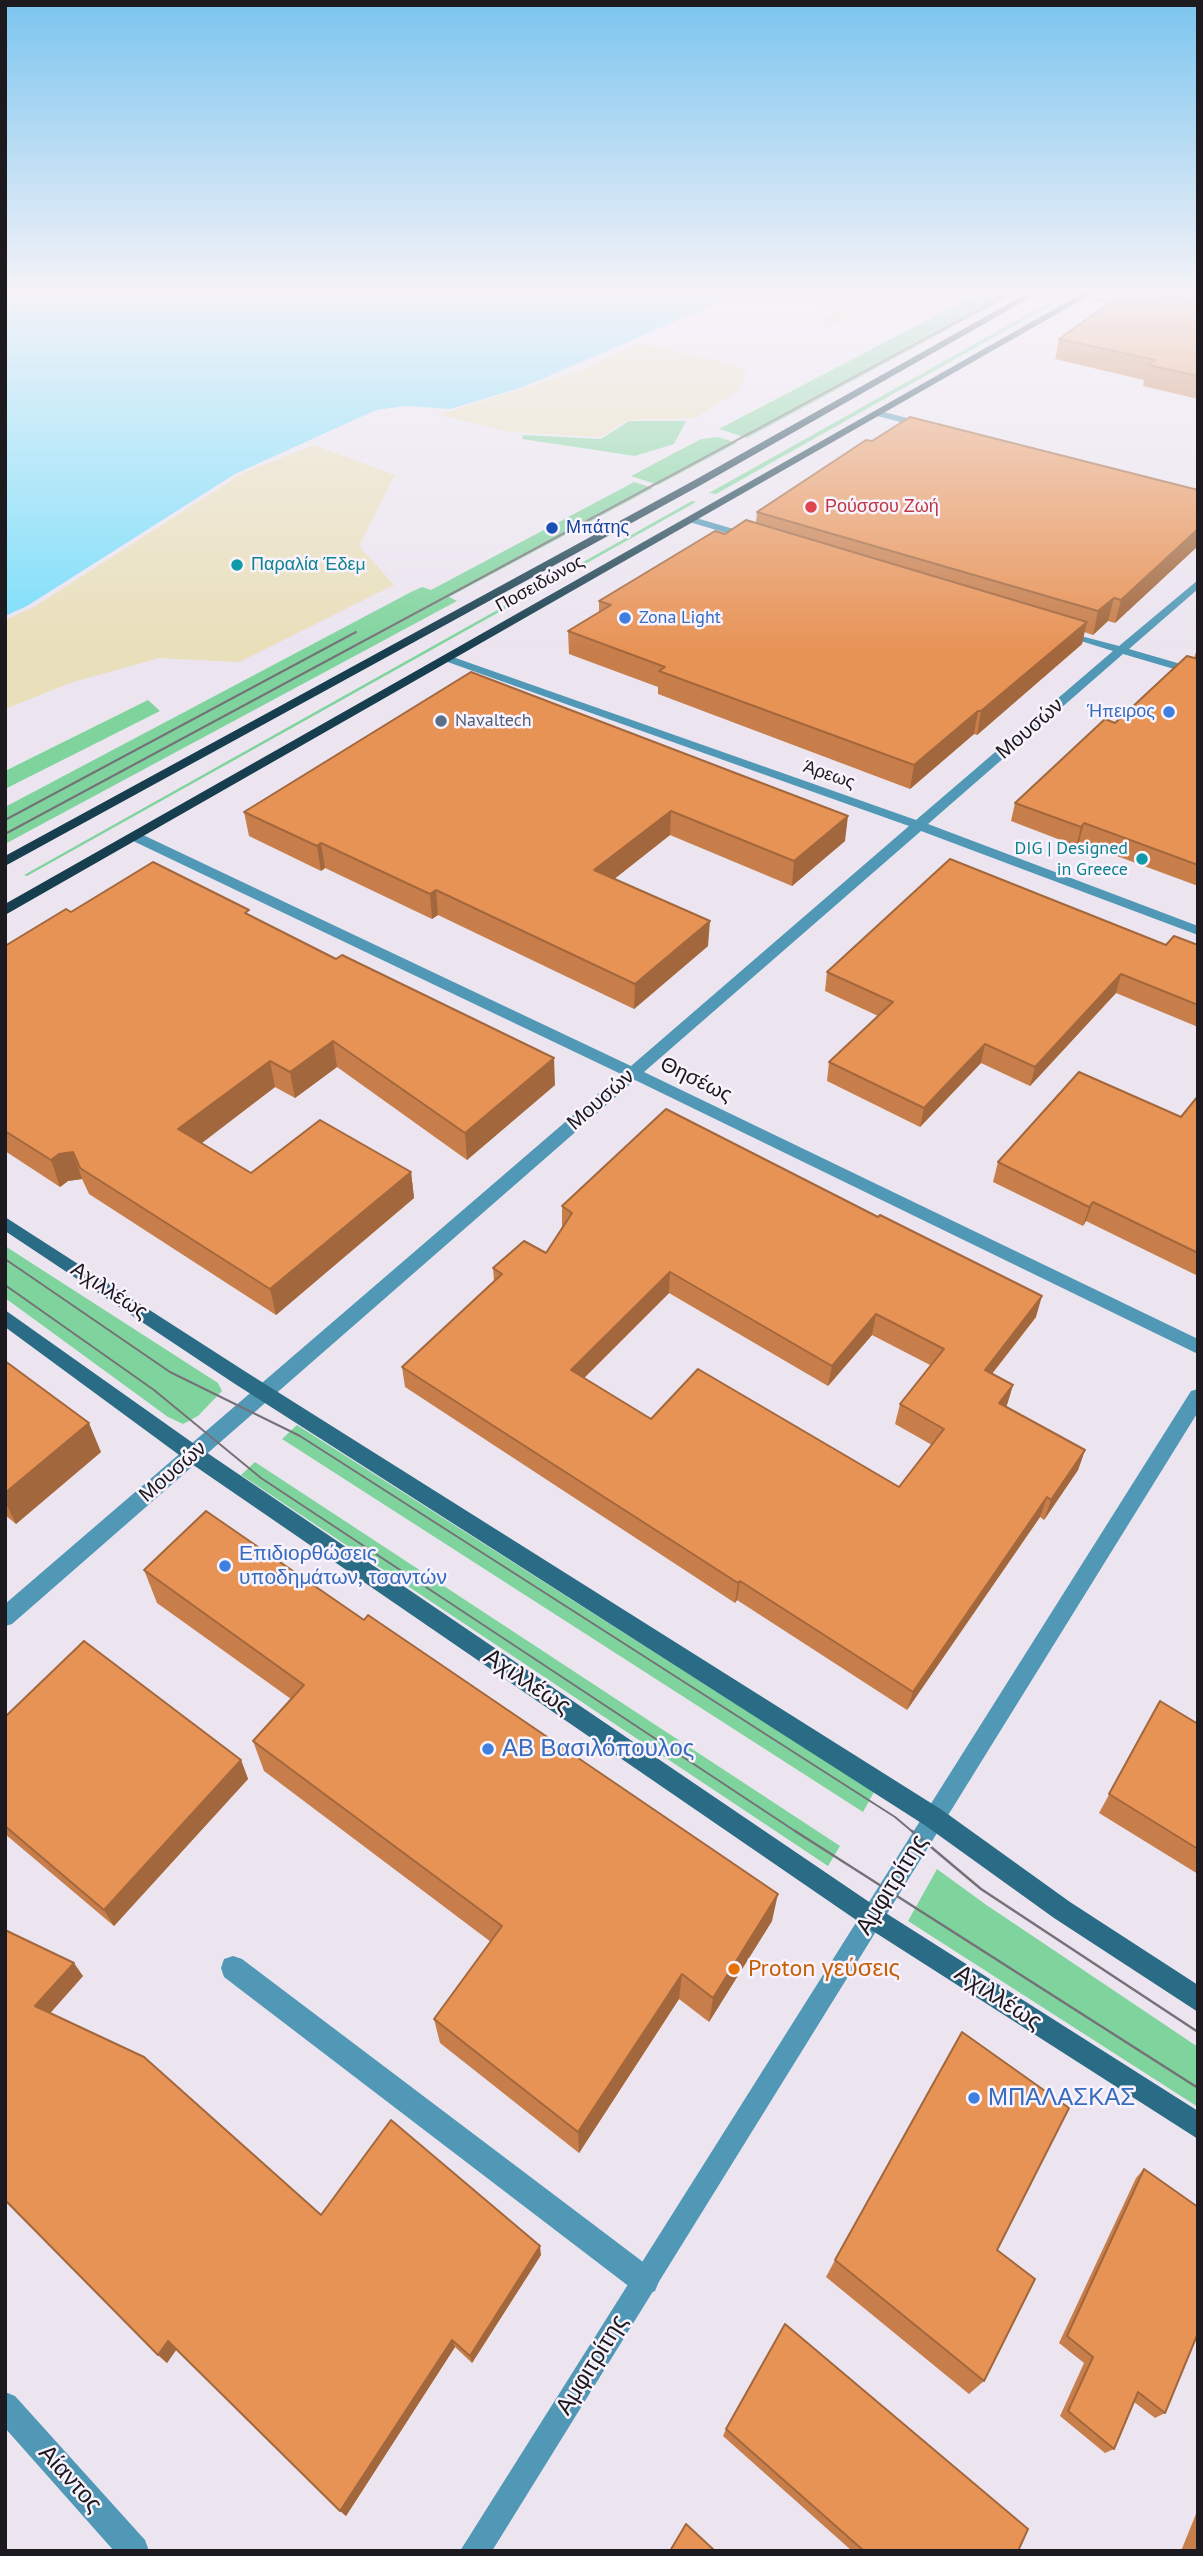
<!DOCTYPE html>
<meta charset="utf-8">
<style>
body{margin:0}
#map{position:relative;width:1203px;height:2556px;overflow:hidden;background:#ece5f0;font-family:"PT Sans",sans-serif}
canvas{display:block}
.frame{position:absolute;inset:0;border:7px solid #1c1a1e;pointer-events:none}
</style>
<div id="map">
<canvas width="1203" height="2556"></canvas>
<div class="frame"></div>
</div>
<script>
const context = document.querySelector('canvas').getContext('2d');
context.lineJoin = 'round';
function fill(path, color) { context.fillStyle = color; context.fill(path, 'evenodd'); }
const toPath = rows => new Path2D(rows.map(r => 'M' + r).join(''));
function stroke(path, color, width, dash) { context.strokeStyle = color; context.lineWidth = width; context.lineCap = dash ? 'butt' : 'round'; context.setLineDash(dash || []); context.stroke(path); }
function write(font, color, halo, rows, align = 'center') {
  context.font = font + ' "PT Sans",sans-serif'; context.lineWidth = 5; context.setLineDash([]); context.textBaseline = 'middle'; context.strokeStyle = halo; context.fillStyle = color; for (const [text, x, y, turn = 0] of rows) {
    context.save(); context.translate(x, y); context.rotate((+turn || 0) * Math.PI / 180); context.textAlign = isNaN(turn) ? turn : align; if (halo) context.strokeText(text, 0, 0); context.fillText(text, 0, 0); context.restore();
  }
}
fill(toPath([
 [983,291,1019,291,747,438,719,429],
 [1069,291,1076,291,716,494,709,493],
 [629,421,686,421,674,444,635,456,522,439,523,435,601,439],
 [718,437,737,443,658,485,631,476,701,439],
 [634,482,653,488,449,597,457,601,5,844,5,807,411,592,422,587,431,590],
 [692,501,696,502,27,876,24,875],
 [148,700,160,711,5,789,5,771],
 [5,1246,218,1383,222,1391,198,1416,183,1424,168,1417,5,1298],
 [297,1425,874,1792,863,1812,282,1439],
 [255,1462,840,1846,828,1866,241,1475],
 [937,1869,985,1904,1198,2047,1198,2107,908,1921]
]), '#7fd49d');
fill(toPath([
 [785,291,970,291,931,311,908,316,886,311,859,312,826,328,820,325,834,310,777,295],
 [640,343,735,365,747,372,739,390,695,418,628,420,600,437,510,432,438,415,581,370],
 [314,445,395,475,359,546,394,585,239,662,159,658,70,683,5,709,5,620,34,607,243,473]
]), '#e9dfba');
fill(toPath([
 [5,291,746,291,523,387,450,409,406,406,376,410,235,474,27,606,5,616]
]), '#78defa');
fill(toPath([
 [233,1956,242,1959,655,2271,659,2281,655,2291,645,2295,635,2291,224,1977,221,1968,224,1959,233,1956]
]), '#5098b6');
fill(toPath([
 [1082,295,1133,305,1137,307,1133,309,1085,299,1082,295],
 [880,411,931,424,933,426,928,429,877,416,877,412,880,411],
 [693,517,754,535,755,537,750,540,689,522,689,518,693,517],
 [1198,580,1198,589,1129,649,1198,669,1198,676,1123,654,928,824,1198,926,1198,935,921,831,644,1072,1198,1339,1198,1354,635,1080,12,1624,5,1626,5,1604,621,1074,131,840,131,834,141,834,631,1066,909,826,442,660,442,656,450,656,916,820,1113,651,1058,634,1058,630,1119,646,1198,580],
 [1198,1389,1198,1412,492,2551,460,2551,1191,1391,1198,1389],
 [5,2392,15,2396,145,2540,149,2551,114,2551,5,2428,5,2392]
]), '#5098b6');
fill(toPath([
 [5,1217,246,1372,942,1810,1070,1902,1198,1985,1198,2012,1054,1918,926,1826,232,1382,5,1231,5,1217],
 [5,1310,200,1448,881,1910,1198,2111,1198,2139,865,1926,186,1460,5,1327,5,1310]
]), '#2a6c85');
fill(toPath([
 [1031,291,1042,291,701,485,5,866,5,856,693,481,1031,291],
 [1086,291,1097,291,5,915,5,904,1086,291]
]), '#173e4e');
stroke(toPath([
 [5,820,356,632],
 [5,834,1014,291],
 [5,1259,170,1372,300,1436,895,1817,914,1833],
 [5,1285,154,1390,261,1478,798,1833]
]), '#757178', 2);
stroke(toPath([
 [795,1831,1198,2088],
 [912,1831,981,1889,1198,2032]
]), '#757178', 2.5);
fill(toPath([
 [1126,291,1198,291,1198,399,1143,386,1144,380,1055,359,1059,339],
 [872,441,1198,490,1198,546,1115,623,1108,621,1093,635,1084,632,1082,644,977,735,974,734,910,789,658,694,658,687,569,654,568,631,599,612,599,601,725,534,756,523,757,512],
 [1198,646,1198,886,1079,842,1076,846,1011,821,1015,803,1194,658],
 [471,672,845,841,792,886,670,835,614,879,708,946,634,1009,438,915,432,919,325,868,321,871,249,836,244,812],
 [71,912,250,915,555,1085,467,1160,337,1067,295,1098,275,1087,201,1143,251,1173,411,1172,414,1198,276,1315,89,1194,82,1179,68,1181,60,1187,5,1151,5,946],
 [1166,945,1198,945,1198,1027,1116,993,1030,1086,981,1063,920,1127,827,1081,829,1062,878,1016,825,991,827,972],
 [1198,1096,1198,1276,1086,1221,1083,1226,993,1182,998,1162,1181,1117],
 [562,1206,1036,1317,992,1374,1013,1385,1006,1407,1085,1450,1078,1470,1044,1520,1040,1517,907,1710,737,1600,735,1603,405,1387,402,1367,494,1282,493,1268,546,1253,562,1227],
 [669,1293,828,1386,872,1335,930,1365,900,1404,895,1424,932,1445,899,1487,651,1419,584,1378],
 [5,1361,101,1452,16,1524,5,1515],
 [144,1570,772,1921,709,2022,679,1999,579,2153,440,2043,434,2019,491,1942,264,1771,253,1741,291,1699,157,1603],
 [1160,1701,1198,1724,1198,1874,1099,1813],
 [5,1717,241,1760,248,1779,114,1926,5,1834],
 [5,1930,83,1976,50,2013,321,2215,541,2255,472,2363,455,2347,346,2516,176,2349,167,2363,158,2355],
 [1144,2169,1165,2413,1155,2418,1134,2402,1114,2449,1105,2453,1060,2416,1084,2363,1059,2343,1136,2178],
 [835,2260,984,2381,969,2394,826,2277],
 [726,2429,1018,2551,852,2551,723,2436],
 [1198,2509,1198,2551,1181,2551]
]), '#c87e4a');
fill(toPath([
 [1198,529,1198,546,1115,623,1121,600],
 [1114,598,1108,621,1093,635,1098,611],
 [1087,622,1082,644,977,735,981,711],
 [978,711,974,734,910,789,914,765],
 [671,811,670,835,594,895,594,870],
 [848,816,845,841,792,886,794,861],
 [1084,823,1079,842,1076,846,1081,827],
 [321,843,325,868,321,871,317,846],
 [436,890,438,915,432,919,430,894],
 [710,921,708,946,634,1009,635,984],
 [1121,974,1116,993,1030,1086,1035,1067],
 [333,1041,337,1067,295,1098,290,1072],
 [985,1044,981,1063,920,1127,924,1108],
 [554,1058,555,1085,467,1160,465,1133],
 [270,1061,275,1087,185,1156,178,1129],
 [73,1152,82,1179,68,1181,60,1187,51,1160,59,1154],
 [411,1172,414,1198,276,1315,270,1289],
 [1093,1202,1086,1221,1083,1226,1089,1207],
 [670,1272,669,1293,572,1390,571,1370],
 [1042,1296,1036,1317,979,1390,985,1370],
 [876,1314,872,1335,828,1386,832,1366],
 [1013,1385,1007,1405,993,1423,999,1403],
 [89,1423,101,1452,16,1524,5,1501,5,1493],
 [1085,1450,1078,1470,1044,1520,1051,1500],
 [1047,1497,1040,1517,907,1710,913,1692],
 [740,1581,737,1600,735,1603,738,1583],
 [241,1760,248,1779,114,1926,104,1910],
 [778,1894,772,1921,709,2022,713,1998],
 [74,1963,83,1976,45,2019,35,2006],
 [682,1974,679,1999,579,2153,578,2132],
 [540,2246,541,2255,472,2363,470,2356],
 [452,2340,455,2347,346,2516,340,2511],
 [168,2341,177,2349,167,2363,158,2355]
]), '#a2673c');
const building = toPath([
 [1126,291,1136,291,1198,303,1198,376,1148,365,1155,360,1059,339,1126,291],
 [1179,291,1198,291,1198,295,1179,291],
 [910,417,1198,490,1198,529,1121,600,1114,598,1098,611,757,512,866,440,872,441,910,417],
 [746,520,1087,622,981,711,978,711,914,765,659,671,665,667,568,631,611,605,599,601,715,531,725,534,746,520],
 [1187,656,1198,659,1198,865,1084,823,1081,827,1015,803,1105,719,1115,723,1187,656],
 [471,672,848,816,794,861,671,811,594,870,710,921,635,984,436,890,430,894,321,843,317,846,244,812,471,672],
 [950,859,1166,945,1174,936,1198,945,1198,1005,1121,974,1035,1067,985,1044,924,1108,829,1062,893,1002,827,972,950,859],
 [153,862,249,910,245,913,336,959,342,955,554,1058,465,1133,333,1041,290,1072,270,1061,178,1129,251,1173,320,1120,411,1172,270,1289,80,1168,73,1152,59,1154,51,1160,5,1131,5,946,66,909,71,912,153,862],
 [1079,1072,1181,1117,1198,1096,1198,1253,1093,1202,1089,1207,998,1162,1079,1072],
 [666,1109,878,1217,880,1215,1042,1296,985,1370,1013,1385,999,1403,1085,1450,1051,1500,1047,1497,913,1692,740,1581,738,1583,402,1367,502,1274,493,1268,524,1241,546,1253,572,1213,562,1206,666,1109],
 [670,1272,832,1366,876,1314,944,1349,900,1404,944,1429,899,1487,698,1369,651,1419,571,1370,670,1272],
 [5,1361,89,1423,5,1493,5,1361],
 [206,1511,364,1620,368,1615,778,1894,713,1998,682,1974,578,2132,434,2019,502,1926,253,1741,304,1685,144,1570,206,1511],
 [84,1641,241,1760,104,1910,5,1826,5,1717,84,1641],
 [1160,1701,1198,1724,1198,1849,1109,1794,1160,1701],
 [5,1930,74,1963,35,2006,144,2057,321,2215,391,2120,540,2246,470,2356,452,2340,340,2511,168,2341,158,2355,5,2200,5,1930],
 [962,2032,1069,2108,997,2250,1035,2279,984,2381,835,2260,962,2032],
 [1144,2169,1198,2207,1198,2333,1165,2413,1138,2392,1114,2449,1068,2411,1093,2357,1067,2336,1144,2169],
 [785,2324,1028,2529,1018,2551,864,2551,726,2429,785,2324],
 [686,2524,715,2551,670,2551,686,2524]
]);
fill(building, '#e89356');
stroke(building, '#a2673c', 2);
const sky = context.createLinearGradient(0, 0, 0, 649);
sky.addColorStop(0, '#7bc5ef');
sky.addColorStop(0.45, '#f6f3f8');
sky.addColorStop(1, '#f6f3f800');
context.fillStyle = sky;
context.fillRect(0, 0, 1203, 649);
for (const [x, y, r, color] of [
 [811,507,7,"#e0444e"],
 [552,528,7,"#1a4fb4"],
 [237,565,7,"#0f9aa8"],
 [625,618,7,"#3f7fe0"],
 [1169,712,7,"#3f7fe0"],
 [441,721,7,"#5c6f8a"],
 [1142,859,7,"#0f9aa8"],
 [225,1566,7,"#3f7fe0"],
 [488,1749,7,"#3f7fe0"],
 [734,1969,7,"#e8710a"],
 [974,2098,7,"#3f7fe0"]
]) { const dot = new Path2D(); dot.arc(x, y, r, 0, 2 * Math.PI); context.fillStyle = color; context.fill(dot); stroke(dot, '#f9f3fd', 2.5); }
write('18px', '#be3a42', '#f9f3fd', [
 ["Ρούσσου Ζωή",825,507]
], 'left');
write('18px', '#164399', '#f9f3fd', [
 ["Μπάτης",566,528]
], 'left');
write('18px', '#0d838f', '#f9f3fd', [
 ["Παραλία Έδεμ",251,565],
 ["DIG | Designed",1128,849,"right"],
 ["in Greece",1128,870,"right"]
], 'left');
write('18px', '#1c1a1e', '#f9f3fd', [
 ["Ποσειδώνος",540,584,-29],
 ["Άρεως",829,775,19]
]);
write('18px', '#366cbe', '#f9f3fd', [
 ["Zona Light",639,618],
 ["Ήπειρος",1155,712,"right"]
], 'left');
write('18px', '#4e5e75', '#f9f3fd', [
 ["Navaltech",455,721]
], 'left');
write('21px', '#1c1a1e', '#f9f3fd', [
 ["Μουσών",1030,729,-41],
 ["Θησέως",696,1080,26],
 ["Μουσών",601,1100,-41],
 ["Αχιλλέως",109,1291,33],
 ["Μουσών",173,1472,-41]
]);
write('21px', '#366cbe', '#f9f3fd', [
 ["Επιδιορθώσεις",239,1554],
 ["υποδημάτων, τσαντών",239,1578]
], 'left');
write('24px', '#1c1a1e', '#f9f3fd', [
 ["Αχιλλέως",527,1682,34],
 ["Αμφιτρίτης",892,1885,-58],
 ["Αχιλλέως",998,1998,33],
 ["Αμφιτρίτης",592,2365,-58],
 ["Αίαντος",70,2479,48]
]);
write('24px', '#366cbe', '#f9f3fd', [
 ["ΑΒ Βασιλόπουλος",502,1749],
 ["ΜΠΑΛΑΣΚΑΣ",988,2098]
], 'left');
write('24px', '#c56008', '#f9f3fd', [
 ["Proton γεύσεις",748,1969]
], 'left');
</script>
